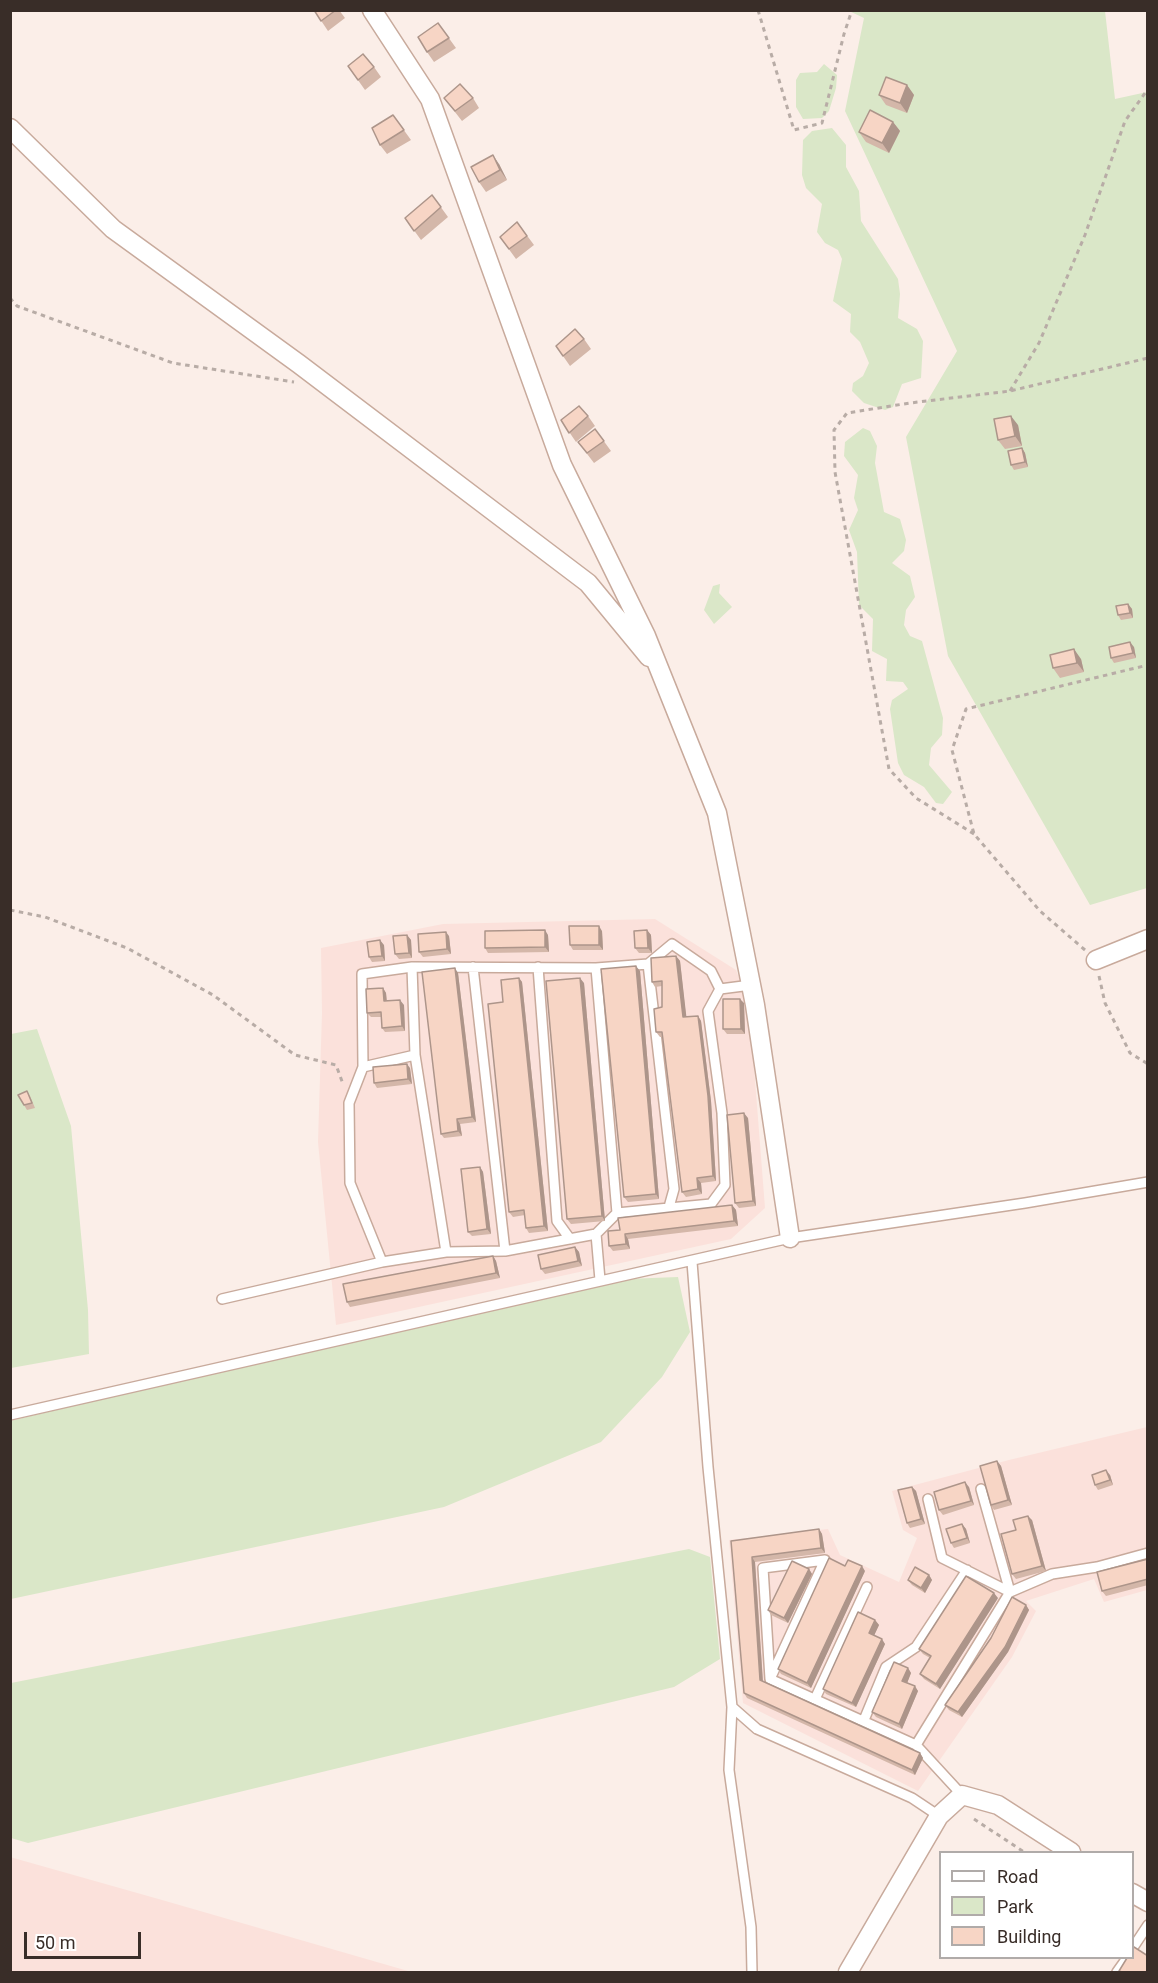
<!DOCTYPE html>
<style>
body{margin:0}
#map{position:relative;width:1158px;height:1983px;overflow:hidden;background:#fbeee8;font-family:Roboto,sans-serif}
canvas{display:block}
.frame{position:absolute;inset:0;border:12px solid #392d28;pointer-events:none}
.legend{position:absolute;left:939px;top:1851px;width:195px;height:108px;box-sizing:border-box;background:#fff;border:2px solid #b0aba9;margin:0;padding:8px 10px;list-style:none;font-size:18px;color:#392d28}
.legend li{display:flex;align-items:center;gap:12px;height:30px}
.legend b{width:30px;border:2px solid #b0aba9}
.scale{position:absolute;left:24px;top:1932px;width:117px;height:27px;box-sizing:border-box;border:3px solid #392d28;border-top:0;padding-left:8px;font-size:18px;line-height:21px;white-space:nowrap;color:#392d28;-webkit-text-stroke:4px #fff;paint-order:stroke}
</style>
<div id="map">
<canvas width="1158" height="1983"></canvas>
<div class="frame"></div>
<ul class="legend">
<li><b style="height:8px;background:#fff"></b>Road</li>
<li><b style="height:16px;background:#dae7c8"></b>Park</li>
<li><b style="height:16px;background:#f7d5c5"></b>Building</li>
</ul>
<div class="scale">50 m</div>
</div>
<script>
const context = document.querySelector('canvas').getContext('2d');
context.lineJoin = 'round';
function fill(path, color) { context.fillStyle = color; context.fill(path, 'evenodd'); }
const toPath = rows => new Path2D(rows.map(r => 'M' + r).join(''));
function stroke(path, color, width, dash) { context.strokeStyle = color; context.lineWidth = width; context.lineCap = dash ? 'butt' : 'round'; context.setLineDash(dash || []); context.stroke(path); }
fill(toPath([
 [655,919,736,970,749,1003,765,1208,731,1239,336,1325,318,1142,322,1013,321,948,443,924],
 [1147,1427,1147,1590,1104,1602,1094,1579,1026,1601,1036,1611,1012,1657,918,1791,743,1703,729,1540,828,1529,840,1555,899,1582,917,1538,903,1530,892,1491,1009,1460],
 [10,1857,162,1900,408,1971,11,1972]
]), '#fbe1db');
fill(toPath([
 [849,11,1105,11,1115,99,1147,92,1147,888,1090,905,948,656,906,437,957,351,845,111,864,18],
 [824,64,837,75,836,88,829,111,822,118,803,119,796,107,796,80,800,73,817,72],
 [832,128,846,145,846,167,859,191,861,221,898,279,900,294,898,318,917,329,923,341,921,378,902,384,893,407,885,410,864,403,852,391,853,383,863,376,869,363,860,342,850,332,851,314,833,301,842,259,838,250,825,243,817,232,822,204,806,188,802,175,803,140,812,131],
 [863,428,870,431,877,446,875,463,884,512,900,519,906,540,904,551,892,563,910,576,915,597,906,610,904,625,910,636,922,641,943,718,942,735,931,748,929,765,952,792,943,804,936,803,924,787,904,775,898,763,890,709,892,700,908,689,903,682,886,681,887,659,872,651,873,619,859,605,857,552,849,530,858,510,854,498,858,475,844,456,845,442],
 [720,584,719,593,732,607,714,624,704,610,713,586],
 [37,1029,71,1126,88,1310,89,1354,11,1368,11,1034],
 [678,1277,690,1332,662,1377,601,1442,444,1507,11,1599,10,1421,600,1280],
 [689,1549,710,1557,720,1659,674,1687,28,1843,11,1838,11,1683]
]), '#dae7c8');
const service = toPath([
 [648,964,674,1189,669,1207],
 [412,967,415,1055,446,1252],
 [473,967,505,1251],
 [538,967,557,1221,570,1239],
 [596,968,617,1213],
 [363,1067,362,974,412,967,596,968,648,964,672,944,711,971,720,989],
 [596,1234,600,1280],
 [382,1262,350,1183,349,1103,363,1067,415,1055],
 [692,1262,708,1467,732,1707,757,1729,912,1798,939,1816],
 [222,1299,382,1262,446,1252,505,1251,596,1234,617,1213,711,1204,725,1185,722,1113,708,1011,720,989,751,985],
 [10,1415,790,1238,1025,1203,1148,1182],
 [981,1489,1010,1592],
 [928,1499,942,1558,1010,1592],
 [770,1679,825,1560,763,1568,770,1679,916,1745],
 [815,1699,867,1587],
 [732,1707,729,1770,751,1927,752,1972],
 [864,1720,886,1667,916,1647,967,1570],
 [962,1795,916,1745,1010,1592,1052,1574,1097,1567,1148,1553],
 [1132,1949,1148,1925],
 [1117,1972,1127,1958]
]);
const minor = toPath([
 [372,10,430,99,562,465,646,636,717,813,755,1005,790,1238],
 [10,128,113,229,299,364,588,583,649,657],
 [1096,960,1148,939],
 [1132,1893,1148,1902],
 [848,1972,939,1816,962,1795,998,1805,1071,1852]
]);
stroke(service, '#c8aa9c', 12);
stroke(minor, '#c8aa9c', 21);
stroke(toPath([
 [758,10,794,130,822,123,844,34,852,10],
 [10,298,17,306,173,363,294,382],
 [1010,391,1039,343,1085,235,1125,121,1148,89],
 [974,834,916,798,889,769,835,472,834,430,847,413,910,403,1010,391,1148,358],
 [10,910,45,917,127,948,213,995,295,1055,336,1065,343,1084],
 [1085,950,1040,911,974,834,952,750,966,709,1148,665],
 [1099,976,1105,1003,1130,1053,1148,1064],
 [974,1819,1024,1852]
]), '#b8aca6', 3, [4.5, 4.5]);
stroke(service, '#fff', 9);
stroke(minor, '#fff', 18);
fill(toPath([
 [314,10,339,10,345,18,328,31],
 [438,23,456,48,434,62,427,52],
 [348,66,374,67,381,77,365,90],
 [907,85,914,95,907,113,886,105,879,95],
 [444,98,473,98,479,108,462,121],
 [393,115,411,140,387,154,380,145],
 [893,122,900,131,889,153,866,142,859,132],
 [499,164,507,180,486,192,479,182],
 [432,195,448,217,421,240,405,218],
 [517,222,534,245,516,259,500,237],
 [584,339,591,349,570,366,556,346],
 [588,416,595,426,576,442,561,420],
 [1018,425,1022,446,1005,449,998,440],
 [595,429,611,451,594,463,578,442],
 [1022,448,1025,453,1028,467,1014,470,1011,465],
 [1128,604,1132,609,1133,618,1121,620,1118,615],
 [1134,647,1136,658,1114,663,1111,658],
 [1081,659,1084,672,1060,678,1053,668],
 [647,930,651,935,652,953,639,953,635,948],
 [602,931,603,950,573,950,570,945],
 [407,935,411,940,412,958,399,959,395,954],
 [548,935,549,952,488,953,485,948],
 [449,936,451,954,423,957,419,952],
 [384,945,385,961,372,962,369,957],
 [676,956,680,961,686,1017,698,1016,701,1021,711,1101,716,1181,701,1183,702,1194,686,1197,682,1192,663,1037,660,1037,656,1032,662,1007,662,986,655,987,652,982],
 [640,971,659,1199,628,1202,624,1197],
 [458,973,476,1122,460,1124,462,1136,444,1138,441,1134],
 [519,978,522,982,548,1231,529,1233,526,1228,525,1215,513,1217,509,1212],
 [584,983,605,1221,571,1224,567,1219],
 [383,988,386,993,387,1001,404,1005,405,1031,385,1032,382,1028,381,1017,371,1017,367,1013],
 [744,1003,745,1034,727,1034,723,1029],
 [410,1068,412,1084,377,1088,374,1083],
 [27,1091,30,1096,35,1108,27,1110,24,1105],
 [748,1118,756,1206,739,1208,735,1203],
 [480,1167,483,1172,491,1234,472,1236,468,1232],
 [732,1205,736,1210,738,1226,628,1239,630,1249,613,1251,609,1246,620,1230],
 [575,1247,579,1252,582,1266,545,1274,541,1269],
 [493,1256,496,1261,500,1278,350,1307,347,1302],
 [997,1461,1001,1466,1012,1505,994,1510,991,1505],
 [1110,1475,1113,1485,1098,1490,1095,1485],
 [912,1487,916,1491,925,1524,910,1528,907,1523],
 [969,1487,974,1505,943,1515,939,1510],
 [1032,1520,1046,1571,1016,1579,1012,1574,1016,1530],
 [962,1524,966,1529,970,1543,954,1548,951,1543],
 [819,1529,822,1534,825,1553,755,1562,763,1681,920,1753,923,1758,915,1775,747,1698,744,1693,731,1541],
 [1148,1559,1148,1585,1106,1596,1102,1591],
 [809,1569,812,1574,788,1623,771,1615,768,1610],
 [865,1571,811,1688,781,1674,778,1669],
 [929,1575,932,1580,925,1593,912,1585,908,1580],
 [998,1598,940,1689,924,1679,920,1674,930,1658,923,1654,919,1649],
 [1026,1605,1029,1610,1008,1652,962,1717,949,1710,945,1705],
 [875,1620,879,1625,874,1635,885,1644,856,1707,826,1694,823,1689],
 [908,1668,911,1673,907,1683,918,1691,902,1729,876,1717,872,1712]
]), '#d4b7a9');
fill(toPath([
 [907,85,914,95,907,113,900,103],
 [893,122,900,131,889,153,882,143],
 [493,155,499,164,507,180,500,170],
 [1011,416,1018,425,1022,446,1015,436],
 [1022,448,1025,453,1028,467,1025,462],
 [1128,604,1132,609,1133,618,1130,613],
 [1130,642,1134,647,1136,658,1133,653],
 [1074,649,1081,659,1084,672,1077,663],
 [599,926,602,931,603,950,599,945],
 [545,930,548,935,549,952,545,947],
 [647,930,651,935,652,953,648,948],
 [446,932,449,936,451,954,447,949],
 [407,935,411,940,412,958,409,953],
 [380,940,384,945,385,961,382,956],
 [676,956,680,961,687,1022,683,1017],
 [636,966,640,971,659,1199,656,1194],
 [455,968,458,973,476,1122,472,1117],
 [519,978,522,982,548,1231,544,1226],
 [580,978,584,983,605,1221,602,1216],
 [383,988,386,993,387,1006,384,1001],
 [740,999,744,1003,745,1034,741,1029],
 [400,1000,404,1005,405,1031,402,1026],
 [698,1016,701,1021,711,1101,716,1181,713,1176],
 [407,1064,410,1068,412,1084,408,1079],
 [744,1113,748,1118,756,1206,753,1201],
 [457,1119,460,1124,462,1136,458,1131],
 [480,1167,483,1172,491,1234,487,1229],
 [697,1178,701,1183,702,1194,698,1189],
 [732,1205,736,1210,738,1226,734,1221],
 [625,1234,628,1239,630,1249,626,1244],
 [575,1247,579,1252,582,1266,578,1261],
 [493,1256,496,1261,500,1278,496,1273],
 [997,1461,1001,1466,1012,1505,1008,1500],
 [1106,1470,1110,1475,1113,1485,1110,1480],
 [965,1482,969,1487,974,1505,971,1501],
 [912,1487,916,1491,925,1524,921,1519],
 [1028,1516,1032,1520,1046,1571,1042,1566],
 [962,1524,966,1529,970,1543,967,1538],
 [819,1529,822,1534,825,1553,821,1548],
 [752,1557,755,1562,763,1684,760,1680],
 [862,1566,865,1571,811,1688,807,1683],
 [809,1569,812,1574,788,1623,784,1618],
 [929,1575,932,1580,925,1593,921,1588],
 [994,1593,998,1598,940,1689,936,1684],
 [1026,1605,1029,1610,1008,1652,962,1717,958,1712],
 [875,1620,879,1625,873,1638,869,1633],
 [882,1639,885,1644,856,1707,852,1703],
 [908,1668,911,1673,906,1686,902,1681],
 [915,1686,918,1691,902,1729,899,1724],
 [920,1753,923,1758,915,1775,912,1770]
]), '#ad958a');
const building = toPath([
 [314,10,336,10,321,21,314,10],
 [438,23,449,38,427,52,418,37,438,23],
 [363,54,374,67,358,80,348,66,363,54],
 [886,77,907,85,900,103,879,95,886,77],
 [460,84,473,98,455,111,444,98,460,84],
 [870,110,893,122,882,143,859,132,870,110],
 [393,115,404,130,380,145,372,128,393,115],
 [493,155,500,170,479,182,471,167,493,155],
 [432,195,441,207,414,231,405,218,432,195],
 [517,222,527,236,509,249,500,237,517,222],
 [575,329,584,339,563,356,556,346,575,329],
 [579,406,588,416,569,433,561,420,579,406],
 [1011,416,1015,436,998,440,994,419,1011,416],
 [595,429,604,441,587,453,578,442,595,429],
 [1022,448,1025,462,1011,465,1008,451,1022,448],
 [1128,604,1130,613,1118,615,1116,606,1128,604],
 [1130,642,1133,653,1111,658,1109,647,1130,642],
 [1074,649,1077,663,1053,668,1050,655,1074,649],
 [569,926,599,926,599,945,570,945,569,926],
 [545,930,545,947,485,948,485,931,545,930],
 [647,930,648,948,635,948,634,931,647,930],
 [446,932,447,949,419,952,418,934,446,932],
 [407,935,409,953,395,954,393,936,407,935],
 [380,940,382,956,369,957,367,942,380,940],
 [676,956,683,1017,698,1016,708,1096,713,1176,697,1178,698,1189,682,1192,662,1032,656,1032,654,1009,662,1007,662,981,652,982,651,958,676,956],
 [636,966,656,1194,624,1197,601,969,636,966],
 [455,968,472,1117,457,1119,458,1131,441,1134,422,972,455,968],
 [519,978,544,1226,526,1228,524,1210,509,1212,488,1004,503,1002,501,980,519,978],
 [580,978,602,1216,567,1219,546,981,580,978],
 [383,988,384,1001,400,1000,402,1026,382,1028,381,1012,367,1013,366,989,383,988],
 [723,999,740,999,741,1029,723,1029,723,999],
 [407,1064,408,1079,374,1083,373,1067,407,1064],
 [27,1091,32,1103,24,1105,18,1095,27,1091],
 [744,1113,753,1201,735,1203,727,1115,744,1113],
 [480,1167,487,1229,468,1232,461,1169,480,1167],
 [732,1205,734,1221,625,1234,626,1244,609,1246,608,1231,620,1230,618,1218,732,1205],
 [575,1247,578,1261,541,1269,538,1255,575,1247],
 [493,1256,496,1273,347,1302,343,1284,493,1256],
 [997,1461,1008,1500,991,1505,980,1466,997,1461],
 [1106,1470,1110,1480,1095,1485,1092,1475,1106,1470],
 [965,1482,971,1501,939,1510,934,1492,965,1482],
 [912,1487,921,1519,907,1523,898,1490,912,1487],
 [1028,1516,1042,1566,1012,1574,1001,1534,1016,1530,1013,1520,1028,1516],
 [962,1524,967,1538,951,1543,946,1529,962,1524],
 [819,1529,821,1548,752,1557,760,1680,920,1753,912,1770,744,1693,731,1541,819,1529],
 [829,1558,845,1566,848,1560,862,1566,807,1683,778,1669,829,1558],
 [1148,1559,1148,1579,1102,1591,1097,1572,1148,1559],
 [792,1561,809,1569,784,1618,768,1610,792,1561],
 [915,1567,929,1575,921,1588,908,1580,915,1567],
 [966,1576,994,1593,936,1684,920,1674,931,1656,919,1649,966,1576],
 [1012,1597,1026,1605,1005,1647,958,1712,945,1705,991,1638,1012,1597],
 [858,1612,875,1620,869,1633,882,1639,852,1703,823,1689,858,1612],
 [894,1662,908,1668,902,1681,915,1686,899,1724,872,1712,894,1662],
 [1134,1947,1148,1956,1148,1972,1122,1972,1119,1971,1127,1958,1132,1958,1132,1950,1134,1947]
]);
fill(building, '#f7d5c5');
stroke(building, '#ad958a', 1.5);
</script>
